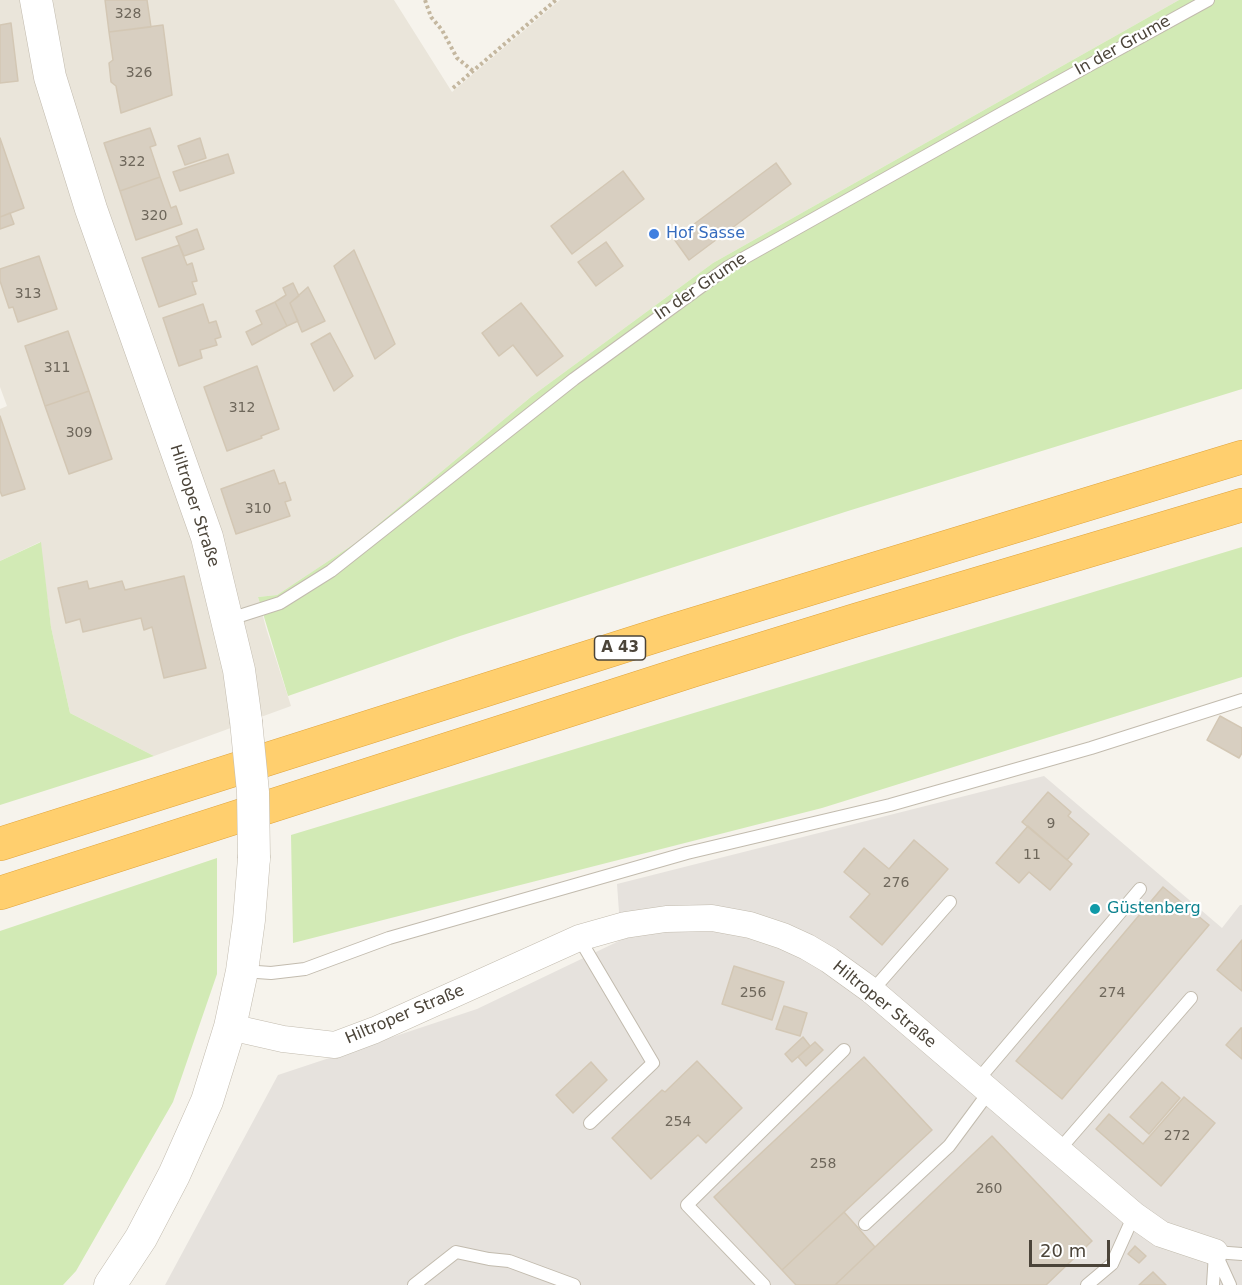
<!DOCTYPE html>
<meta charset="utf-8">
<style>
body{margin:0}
#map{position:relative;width:1242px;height:1285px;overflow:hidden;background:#f6f3ec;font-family:"DejaVu Sans",sans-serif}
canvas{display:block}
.scale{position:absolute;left:1029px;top:1240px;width:81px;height:27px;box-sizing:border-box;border:3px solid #4b4439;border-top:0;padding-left:8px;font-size:18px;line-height:21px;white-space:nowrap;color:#4b4439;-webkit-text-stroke:4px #fff;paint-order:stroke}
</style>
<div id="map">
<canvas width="1242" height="1285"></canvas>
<div class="scale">20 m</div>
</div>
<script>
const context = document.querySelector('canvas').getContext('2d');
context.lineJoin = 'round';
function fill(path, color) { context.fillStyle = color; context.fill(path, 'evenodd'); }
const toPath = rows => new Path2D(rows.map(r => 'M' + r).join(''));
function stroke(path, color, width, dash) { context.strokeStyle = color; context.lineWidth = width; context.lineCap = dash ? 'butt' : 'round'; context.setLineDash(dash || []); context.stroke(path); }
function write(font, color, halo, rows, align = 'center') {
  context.font = font + ' "DejaVu Sans",sans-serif'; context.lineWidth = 4.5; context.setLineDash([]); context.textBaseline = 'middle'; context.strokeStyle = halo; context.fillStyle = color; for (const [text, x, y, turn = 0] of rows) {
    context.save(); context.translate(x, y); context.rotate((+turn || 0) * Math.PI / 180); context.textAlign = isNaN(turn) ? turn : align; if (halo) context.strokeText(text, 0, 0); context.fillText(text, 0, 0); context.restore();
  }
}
fill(toPath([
 [0,0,394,0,452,92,560,0,1179,0,713,263,532,396,357,542,277,595,258,597,266,628,291,706,154,756,70,713,51,627,40,542,0,561,0,409,7,406,0,387]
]), '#eae5da');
fill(toPath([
 [1044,776,1222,928,1240,905,1242,905,1242,1285,165,1285,278,1075,477,1009,621,940,617,884]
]), '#e6e2dd');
fill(toPath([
 [1179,0,1242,0,1242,389,848,511,460,636,288,696,258,597,277,595,357,542,532,396,713,263],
 [41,542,51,627,70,713,154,756,0,805,0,561],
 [1242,547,1242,677,822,808,293,943,291,835],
 [217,858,217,974,173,1102,76,1271,63,1285,0,1285,0,931]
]), '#d2eab5');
const building = toPath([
 [105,0,147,0,151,27,109,32,105,0],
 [11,23,18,81,0,83,0,25,11,23],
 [163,25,172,95,121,113,116,86,111,82,109,63,113,60,109,32,163,25],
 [150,128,156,145,150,147,160,177,120,191,104,143,150,128],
 [0,138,24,208,0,217,0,138],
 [200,138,206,158,185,165,178,146,200,138],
 [228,154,234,173,180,191,173,172,228,154],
 [776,163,791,184,689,260,674,239,776,163],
 [623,171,644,199,572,254,551,226,623,171],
 [160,177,171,208,176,206,182,224,136,240,120,191,160,177],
 [10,213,14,224,0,229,0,217,10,213],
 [197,229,204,249,184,256,176,237,197,229],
 [606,242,623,266,596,286,578,262,606,242],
 [179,245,187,265,192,263,197,281,192,282,196,294,159,307,142,258,179,245],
 [354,250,395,344,375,359,334,266,354,250],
 [39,256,57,309,18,322,13,307,9,308,0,281,0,269,39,256],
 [293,283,299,296,290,303,298,321,287,326,275,302,286,295,283,288,293,283],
 [308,287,325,321,302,332,290,303,308,287],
 [275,302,287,326,252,345,246,332,262,324,256,311,275,302],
 [521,303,563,356,537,376,513,345,499,356,482,333,521,303],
 [203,304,209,323,216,321,221,337,215,339,217,345,200,350,202,358,179,366,163,318,203,304],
 [68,331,89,391,45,406,25,346,68,331],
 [330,333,353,376,334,391,311,344,330,333],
 [257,366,279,429,261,436,262,438,227,451,204,387,257,366],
 [89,391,112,459,69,474,45,406,89,391],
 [0,416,25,489,2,496,0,491,0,416],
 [274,470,279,484,285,482,291,500,285,502,290,516,236,534,221,489,274,470],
 [184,576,206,668,164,678,152,627,144,630,141,618,83,632,80,619,66,623,58,588,87,581,89,589,122,581,125,590,184,576],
 [1220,716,1242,728,1242,753,1239,758,1207,740,1220,716],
 [1048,792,1071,812,1068,816,1089,834,1067,860,1022,822,1048,792],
 [1028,826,1072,864,1050,890,1029,872,1019,883,996,863,1028,826],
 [914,840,948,869,882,945,850,917,870,894,844,872,864,848,889,869,914,840],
 [1163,887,1209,925,1062,1099,1016,1061,1163,887],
 [1242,940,1242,991,1217,970,1242,940],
 [734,966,784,982,772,1020,722,1004,734,966],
 [784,1006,807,1013,800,1036,776,1029,784,1006],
 [1241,1028,1242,1028,1242,1059,1226,1045,1241,1028],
 [803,1037,810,1046,792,1062,785,1054,803,1037],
 [815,1042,823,1050,806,1066,798,1057,815,1042],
 [864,1057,932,1130,782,1270,714,1197,864,1057],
 [697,1061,742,1108,706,1143,698,1135,651,1179,612,1138,662,1090,665,1092,697,1061],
 [591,1062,607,1080,573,1113,556,1095,591,1062],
 [1162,1082,1180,1098,1149,1134,1130,1117,1162,1082],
 [1184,1097,1215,1123,1161,1186,1096,1129,1109,1114,1143,1144,1184,1097],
 [992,1136,1092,1241,1046,1285,835,1285,992,1136],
 [844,1212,875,1247,835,1285,796,1285,782,1270,844,1212],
 [1135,1246,1146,1256,1139,1263,1128,1254,1135,1246],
 [1153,1272,1166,1285,1139,1285,1153,1272]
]);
fill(building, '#d8cfc1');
stroke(building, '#d3c7b4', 1.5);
const service = toPath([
 [227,620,280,603,331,571,574,379,728,267,1004,112,1208,0],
 [579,938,653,1063,590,1123],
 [243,971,271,973,305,969,389,938,687,853,890,805,1091,748,1242,700],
 [872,991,950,902],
 [977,1081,1140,889],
 [1059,1150,1191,998],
 [865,1224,949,1146,989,1092],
 [1215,1252,1230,1285],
 [1215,1252,1242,1254],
 [414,1285,456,1252,489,1259,509,1261,574,1285],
 [764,1285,687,1205,844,1050],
 [1087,1285,1112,1264,1134,1215],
 [1213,1285,1215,1253]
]);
const minor = toPath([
 [230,1027,283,1039,335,1045,375,1030,579,938,625,925,666,919,712,918,750,925,783,936,807,947,829,960,872,991,1134,1215,1161,1234,1215,1252]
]);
const tertiary = toPath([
 [36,0,50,77,91,209,207,537,239,670,246,721],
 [110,1285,141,1238,174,1175,207,1101,230,1027,242,971,249,920,254,858]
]);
const motorway = toPath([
 [0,844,668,632,1242,457],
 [0,893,694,670,856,620,1242,505]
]);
stroke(service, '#c2bbae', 14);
stroke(minor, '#c2bbae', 27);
stroke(tertiary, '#c2bbae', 33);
stroke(motorway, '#e0a43c', 34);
stroke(toPath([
 [425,0,431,17,442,30,457,58,473,71],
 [453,88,556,0]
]), '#c4b79f', 4, [3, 3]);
stroke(service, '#fff', 12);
stroke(minor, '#fff', 26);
stroke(tertiary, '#fff', 32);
stroke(motorway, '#ffcf6e', 33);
const tertiaryBridge = toPath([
 [246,721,253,792,254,858]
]);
stroke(tertiaryBridge, '#c2bbae', 33, []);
stroke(tertiaryBridge, '#fff', 32);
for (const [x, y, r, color] of [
 [654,234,6,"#3f7fe0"],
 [1095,909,6,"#0f9aa8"]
]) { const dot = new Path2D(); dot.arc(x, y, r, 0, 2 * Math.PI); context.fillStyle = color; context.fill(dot); stroke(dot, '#fff', 2); }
write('14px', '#6e675b', null, [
 ["328",128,14],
 ["326",139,73],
 ["322",132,162],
 ["320",154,216],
 ["313",28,294],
 ["311",57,368],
 ["312",242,408],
 ["309",79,433],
 ["310",258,509],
 ["9",1051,824],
 ["11",1032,855],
 ["276",896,883],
 ["256",753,993],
 ["274",1112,993],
 ["254",678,1122],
 ["272",1177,1136],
 ["258",823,1164],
 ["260",989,1189]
]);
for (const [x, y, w] of [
 [620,648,51]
]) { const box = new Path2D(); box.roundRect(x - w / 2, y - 12, w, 24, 4.5); context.fillStyle = '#fff'; context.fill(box); stroke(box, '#4b4439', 1.5); }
write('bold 15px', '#4b4439', null, [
 ["A 43",620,648]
]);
write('16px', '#4b4439', '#fff', [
 ["In der Grume",1123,46,-29],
 ["In der Grume",701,287,-34],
 ["Hiltroper Straße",194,506,72],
 ["Hiltroper Straße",884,1005,39],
 ["Hiltroper Straße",405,1015,-23]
]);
write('16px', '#366cbe', '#fff', [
 ["Hof Sasse",666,234]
], 'left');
write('16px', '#0d838f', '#fff', [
 ["Güstenberg",1107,909]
], 'left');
</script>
